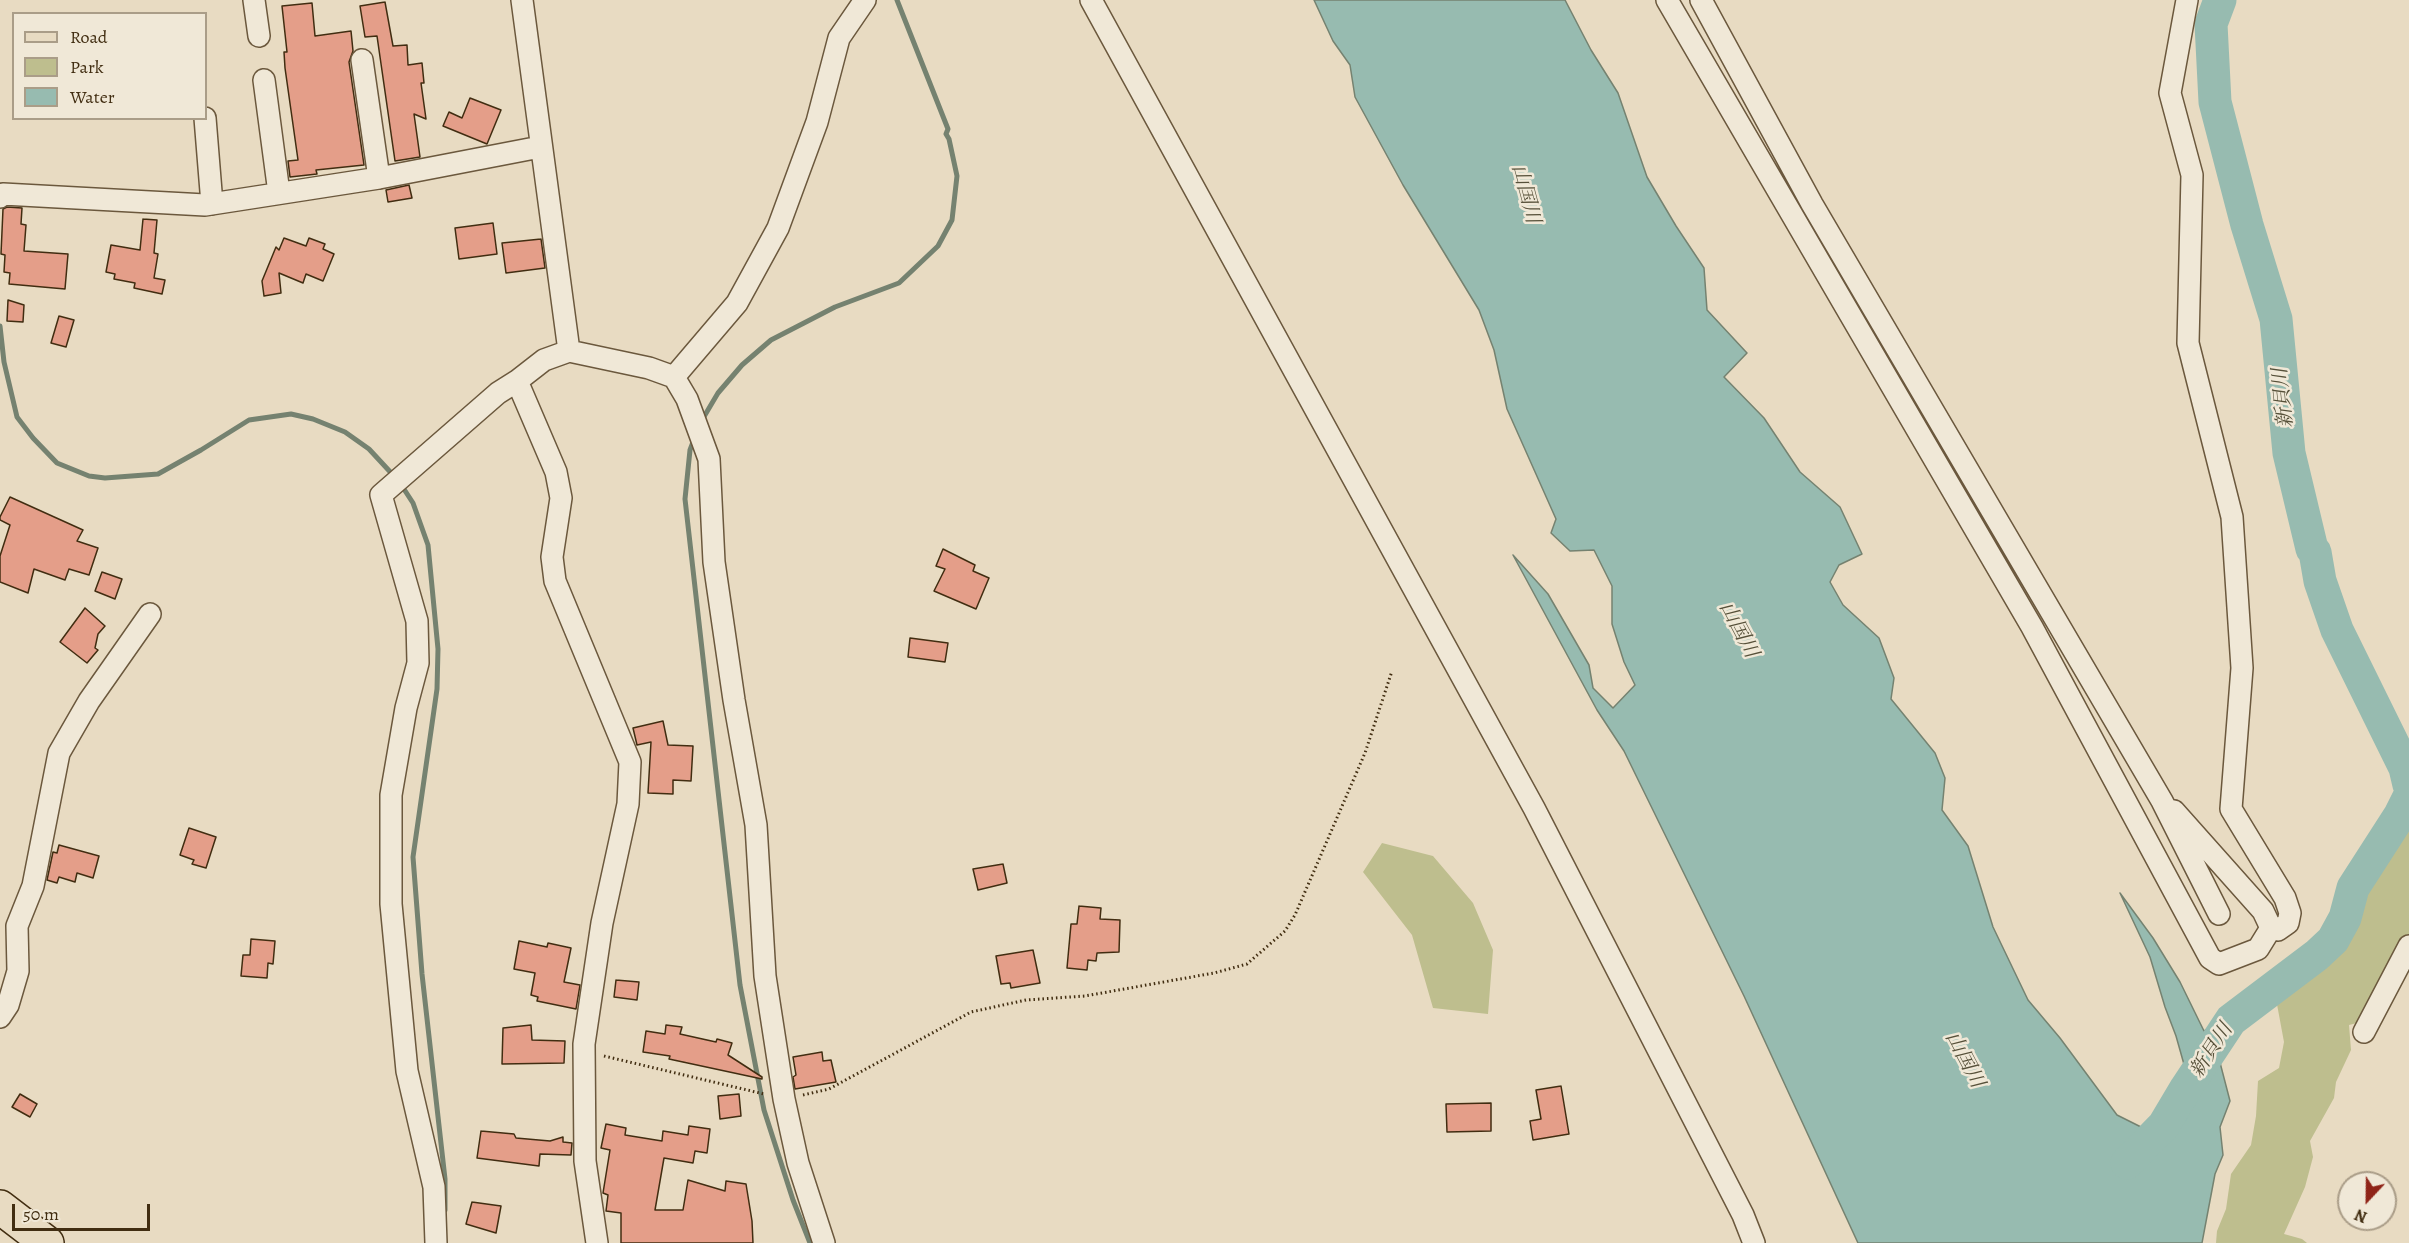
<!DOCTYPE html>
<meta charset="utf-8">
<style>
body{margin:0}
#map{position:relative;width:2409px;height:1243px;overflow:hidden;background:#e8dbc2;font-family:Alegreya,serif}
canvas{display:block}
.legend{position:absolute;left:12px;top:12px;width:195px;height:108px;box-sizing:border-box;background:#f0e8d7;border:2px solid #aa9d88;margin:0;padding:8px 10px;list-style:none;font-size:18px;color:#412d11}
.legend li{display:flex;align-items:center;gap:12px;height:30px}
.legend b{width:30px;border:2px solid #aa9d88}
.north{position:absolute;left:2337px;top:1171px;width:60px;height:60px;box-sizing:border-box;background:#f0e8d7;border:2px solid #aa9d88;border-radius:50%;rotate:202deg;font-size:16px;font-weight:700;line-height:24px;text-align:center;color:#412d11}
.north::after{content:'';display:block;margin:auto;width:21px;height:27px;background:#8f2418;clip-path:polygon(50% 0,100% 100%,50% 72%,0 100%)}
.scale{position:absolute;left:12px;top:1204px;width:138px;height:27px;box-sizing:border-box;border:3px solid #412d11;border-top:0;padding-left:8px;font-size:18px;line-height:21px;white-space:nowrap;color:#412d11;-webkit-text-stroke:4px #f0e8d7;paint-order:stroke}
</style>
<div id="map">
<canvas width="2409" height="1243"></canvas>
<ul class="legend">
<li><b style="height:8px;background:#e8dbc2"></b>Road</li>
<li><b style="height:16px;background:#bebe8e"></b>Park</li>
<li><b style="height:16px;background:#97bbb0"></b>Water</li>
</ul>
<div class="north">N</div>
<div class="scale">50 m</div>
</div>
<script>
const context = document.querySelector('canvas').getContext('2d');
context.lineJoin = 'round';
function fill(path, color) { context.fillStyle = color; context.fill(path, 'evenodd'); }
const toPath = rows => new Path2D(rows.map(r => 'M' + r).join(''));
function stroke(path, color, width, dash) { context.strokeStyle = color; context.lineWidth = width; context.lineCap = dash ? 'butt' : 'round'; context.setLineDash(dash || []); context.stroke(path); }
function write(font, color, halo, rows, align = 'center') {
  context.font = font + ' Alegreya,"Noto Serif JP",serif'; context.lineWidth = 5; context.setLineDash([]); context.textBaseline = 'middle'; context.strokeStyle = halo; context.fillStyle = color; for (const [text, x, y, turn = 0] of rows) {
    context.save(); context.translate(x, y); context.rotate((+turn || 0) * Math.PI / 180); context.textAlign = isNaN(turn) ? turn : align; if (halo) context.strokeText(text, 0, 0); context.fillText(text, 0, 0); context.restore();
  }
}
fill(toPath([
 [2409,811,2409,938,2403,958,2381,976,2373,1004,2361,1022,2349,1025,2351,1050,2336,1082,2334,1098,2310,1141,2313,1157,2305,1187,2284,1234,2302,1239,2307,1243,2216,1243,2217,1231,2226,1209,2231,1174,2251,1145,2256,1116,2258,1081,2279,1068,2284,1042,2276,999,2287,973,2307,962,2327,960,2343,939,2357,898],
 [1382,843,1433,856,1473,903,1493,950,1488,1014,1433,1008,1412,935,1363,872]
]), '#bebe8e');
const water = toPath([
 [1314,0,1565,0,1591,50,1618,93,1647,177,1676,226,1704,268,1707,310,1747,353,1724,377,1764,418,1800,472,1840,507,1862,554,1839,565,1830,582,1843,605,1879,638,1894,678,1891,699,1935,753,1945,778,1942,810,1968,846,1993,927,2028,1000,2060,1038,2117,1115,2149,1131,2172,1130,2173,1084,2191,1107,2187,1075,2176,1036,2165,1007,2150,957,2120,893,2153,938,2180,982,2204,1031,2242,1005,2249,1013,2217,1051,2230,1101,2220,1127,2223,1155,2215,1174,2202,1243,1858,1243,1744,996,1624,751,1597,710,1513,555,1548,594,1589,665,1593,688,1613,708,1635,685,1624,662,1612,624,1612,586,1594,550,1570,551,1551,533,1556,519,1507,409,1494,350,1479,310,1403,185,1355,97,1350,65,1333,41,1314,0]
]);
fill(water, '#97bbb0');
stroke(water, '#758270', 1.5);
stroke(toPath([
 [0,326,4,362,17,417,33,438,57,463,89,476,105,478,158,474,201,450,249,420,291,414,313,419,345,432,369,449,394,476],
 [702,420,718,393,742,365,771,340,835,307,899,283,938,246,952,220,957,176,949,139,946,134,948,129,897,0],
 [695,437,690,450,685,499,740,985,764,1110,793,1200,810,1243],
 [400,483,413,503,428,545,438,649,437,689,413,857,422,974,445,1179,445,1210]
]), '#758270', 5);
stroke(toPath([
 [2220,0,2211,24,2215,102,2247,225,2276,319,2289,453,2312,549,2315,552,2320,581,2337,630,2405,768,2409,785],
 [2127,1163,2164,1125,2186,1088,2231,1020,2317,955,2333,940,2345,918,2353,888,2400,815,2409,797]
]), '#97bbb0', 33);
const building = toPath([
 [385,2,393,46,407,45,408,65,422,63,424,83,421,83,426,119,414,114,420,157,395,161,377,36,365,37,360,6,385,2],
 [312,3,315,36,351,31,353,51,349,62,364,165,316,170,317,174,290,177,288,161,298,160,285,68,284,52,287,52,282,6,312,3],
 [470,98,501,110,487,144,443,126,449,112,462,118,470,98],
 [409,185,412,198,388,202,386,190,409,185],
 [7,207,22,208,21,224,26,225,24,251,68,254,65,289,9,284,10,273,4,272,5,255,1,254,3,209,7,207],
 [143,219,157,220,154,253,158,254,154,278,165,280,162,294,134,288,135,283,114,279,115,274,106,272,111,245,140,250,143,219],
 [493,223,497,254,459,259,455,228,493,223],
 [284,238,306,246,309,238,325,244,323,249,334,254,323,281,306,274,303,283,279,273,281,293,264,296,262,281,276,247,279,250,284,238],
 [541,239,545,268,506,273,502,243,541,239],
 [8,300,24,305,23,322,7,321,8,300],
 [59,316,74,320,66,347,51,343,59,316],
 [10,497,83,530,77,541,98,548,89,575,69,569,65,580,34,569,28,593,0,582,0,556,10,525,0,520,0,517,10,497],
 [943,549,975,565,973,571,989,578,976,609,934,591,945,569,936,566,943,549],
 [102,572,122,579,115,599,95,591,102,572],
 [85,608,105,626,98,634,95,648,98,650,87,663,60,642,85,608],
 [910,638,948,643,945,662,908,657,910,638],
 [663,721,668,745,693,746,691,781,673,780,673,794,648,793,651,742,637,745,633,728,663,721],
 [189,828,216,837,206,868,192,864,194,860,180,855,189,828],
 [59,845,99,856,93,878,77,873,75,882,59,877,57,883,47,880,53,852,57,853,59,845],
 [1003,864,1007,883,978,890,973,869,1003,864],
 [1079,906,1101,908,1100,919,1120,920,1119,952,1097,953,1096,961,1088,960,1087,970,1067,968,1071,924,1077,924,1079,906],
 [251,939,275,941,273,964,268,963,267,978,241,976,243,955,250,955,251,939],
 [519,941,547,947,548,943,571,948,564,982,580,985,576,1009,537,1001,538,997,531,995,535,973,514,969,519,941],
 [1033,950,1040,983,1011,988,1010,983,1001,984,996,956,1033,950],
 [616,980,639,982,637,1000,614,997,616,980],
 [531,1025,532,1040,565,1041,564,1063,502,1064,503,1028,531,1025],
 [666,1025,682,1027,680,1034,716,1042,717,1039,732,1043,728,1055,762,1077,762,1079,669,1059,670,1056,643,1052,646,1031,665,1034,666,1025],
 [822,1052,823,1061,831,1060,836,1082,795,1089,793,1077,796,1075,793,1057,822,1052],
 [1561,1086,1569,1134,1533,1140,1530,1121,1541,1119,1536,1090,1561,1086],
 [20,1094,37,1104,30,1117,12,1107,20,1094],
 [739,1094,741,1116,720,1119,718,1096,739,1094],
 [1491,1103,1491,1131,1447,1132,1446,1104,1491,1103],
 [606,1124,626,1128,625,1135,662,1141,663,1131,688,1135,689,1126,710,1129,707,1153,695,1151,693,1163,664,1158,655,1210,683,1210,688,1180,725,1191,726,1181,746,1184,752,1221,753,1243,621,1243,621,1213,606,1211,608,1195,603,1193,610,1150,601,1148,606,1124],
 [481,1131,514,1134,516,1138,550,1141,563,1137,563,1142,572,1143,571,1155,540,1154,539,1166,477,1158,481,1131],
 [472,1202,501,1206,496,1233,466,1224,472,1202]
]);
fill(building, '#e49e89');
stroke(building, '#412d11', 1.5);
const minor = toPath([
 [254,0,259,36],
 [522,0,569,351],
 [1091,0,1534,808,1743,1215,1754,1243],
 [1667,0,2032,627,2210,958,2219,964,2258,949,2271,928,2278,930,2288,923,2290,913,2285,898,2231,809,2242,668,2232,517,2188,343,2192,175,2170,93,2187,0],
 [1701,0,1812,204,2162,801,2219,914],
 [362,60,379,178],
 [264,80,279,193],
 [205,118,212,204],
 [0,197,3,194,205,205,379,178,540,147],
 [674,377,737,303,778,228,817,122,839,38,865,0],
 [2174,811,2263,911,2271,928],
 [0,1017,8,1005,18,971,17,926,33,886,59,753,89,701,150,614],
 [2364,1032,2409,946],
 [436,1243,434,1187,407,1071,391,904,391,795,406,708,418,663,417,621,381,495,498,393,517,381],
 [597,1243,585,1161,584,1044,602,923,628,804,630,762,555,581,552,557,561,498,556,472,517,381,544,360,569,351,649,368,674,377,687,399,709,459,714,562,734,700,756,825,765,976,784,1099,798,1163,824,1243]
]);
const primary = toPath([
 [0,1207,47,1243]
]);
stroke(minor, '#6b583d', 24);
stroke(primary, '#412d11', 36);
stroke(toPath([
 [604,1056,764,1094],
 [803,1095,829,1089,971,1012,1026,1000,1085,996,1214,973,1247,964,1285,931,1295,915,1365,753,1392,671]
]), '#412d11', 3, [1.5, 3]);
stroke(minor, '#f0e8d7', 21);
stroke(primary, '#e8dbc2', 33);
write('italic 20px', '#565039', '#f0e8d7', [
 ["山国川",1525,194,75],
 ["新貝川",2284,398,-96],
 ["山国川",1738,630,62],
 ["新貝川",2212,1051,-57],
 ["山国川",1964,1060,62]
]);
</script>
